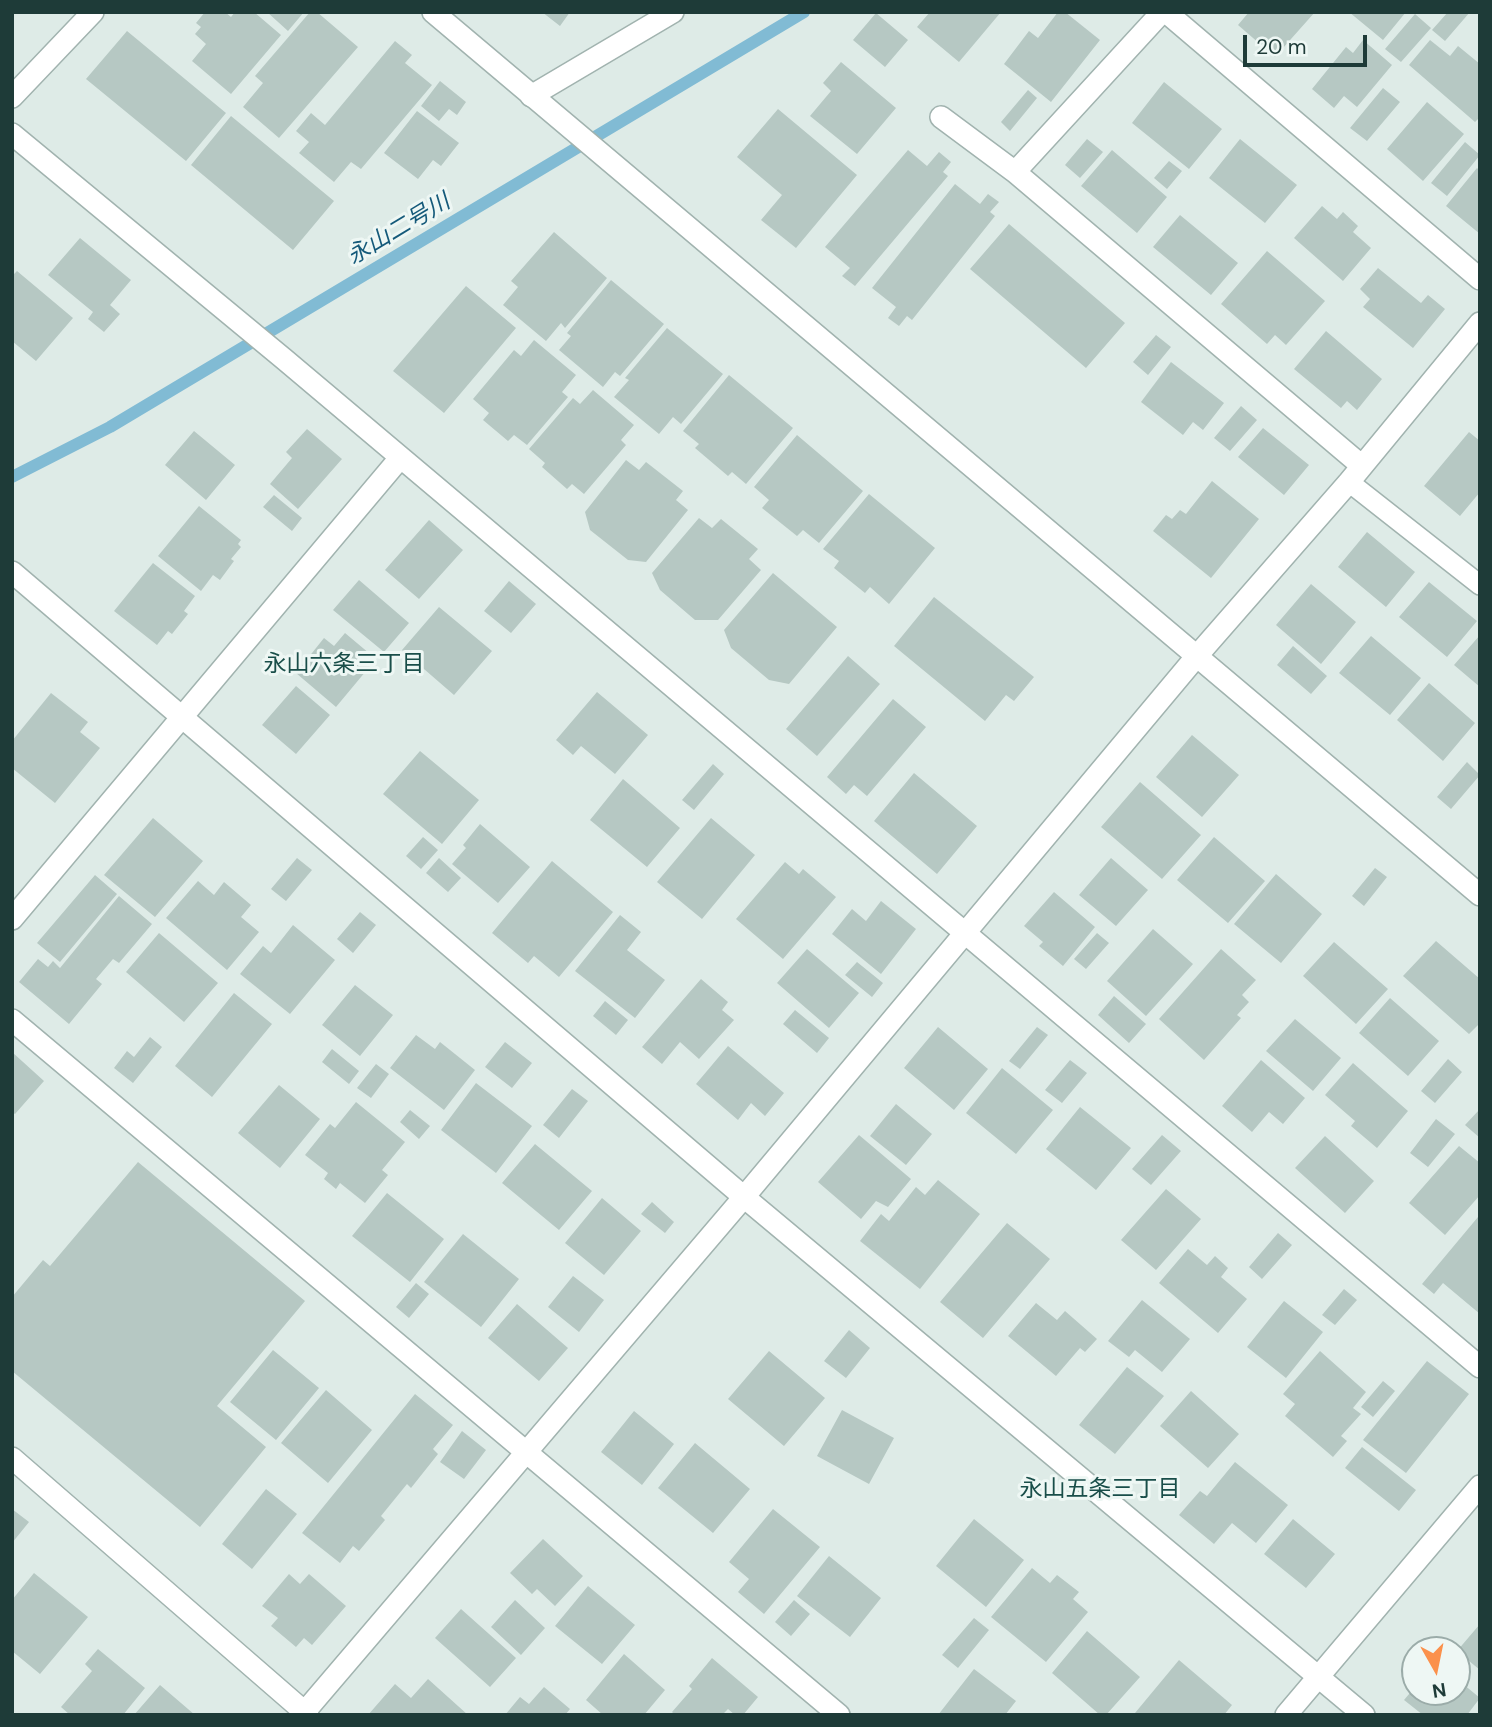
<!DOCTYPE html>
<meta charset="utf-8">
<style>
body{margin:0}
#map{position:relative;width:1492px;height:1727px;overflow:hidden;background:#deebe7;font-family:"DM Sans",sans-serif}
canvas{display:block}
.frame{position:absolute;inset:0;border:14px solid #1e3b38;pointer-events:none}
.north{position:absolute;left:1401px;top:1636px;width:70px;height:70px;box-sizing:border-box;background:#eef7f4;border:2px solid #9baca9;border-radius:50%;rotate:171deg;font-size:19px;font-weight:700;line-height:28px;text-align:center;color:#1e3b38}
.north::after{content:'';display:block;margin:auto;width:24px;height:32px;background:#fb914c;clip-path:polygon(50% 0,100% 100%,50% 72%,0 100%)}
.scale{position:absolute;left:1243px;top:35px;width:124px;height:32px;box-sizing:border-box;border:4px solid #1e3b38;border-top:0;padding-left:9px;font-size:21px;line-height:24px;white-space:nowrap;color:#1e3b38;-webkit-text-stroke:5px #eef7f4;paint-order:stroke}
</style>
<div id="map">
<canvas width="1492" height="1727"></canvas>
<div class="frame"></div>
<div class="north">N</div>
<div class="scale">20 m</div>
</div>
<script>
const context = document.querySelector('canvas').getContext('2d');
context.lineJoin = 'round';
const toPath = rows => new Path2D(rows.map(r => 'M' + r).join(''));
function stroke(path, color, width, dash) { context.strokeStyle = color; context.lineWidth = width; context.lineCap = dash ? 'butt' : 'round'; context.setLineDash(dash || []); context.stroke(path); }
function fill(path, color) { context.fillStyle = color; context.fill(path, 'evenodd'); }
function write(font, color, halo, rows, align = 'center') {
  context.font = font + ' "DM Sans","Noto Sans JP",sans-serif'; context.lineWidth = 6; context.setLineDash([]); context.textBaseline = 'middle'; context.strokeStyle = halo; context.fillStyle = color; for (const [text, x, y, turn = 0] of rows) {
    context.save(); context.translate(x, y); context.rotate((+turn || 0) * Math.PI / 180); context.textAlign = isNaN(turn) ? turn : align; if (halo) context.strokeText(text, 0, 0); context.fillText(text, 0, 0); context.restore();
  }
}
stroke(toPath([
 [12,477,110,427,804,12]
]), '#81bbd4', 12);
fill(toPath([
 [205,12,225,12,231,17,235,12,254,12,281,35,231,94,192,61,206,44,195,34,201,27,196,23],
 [267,12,304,12,288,31],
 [310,12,317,12,358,47,279,138,243,107,263,83,255,76],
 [542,12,570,12,560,26],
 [930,12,1001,12,959,62,917,27],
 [1058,12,1065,12,1100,40,1051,102,1004,64,1029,31,1038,38],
 [1249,12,1315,12,1275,57,1238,25],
 [1349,12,1406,12,1383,40],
 [1448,12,1470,12,1445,41,1432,30],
 [876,13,908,40,885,67,853,40],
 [1415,14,1431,28,1401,62,1385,49],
 [127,31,226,113,186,161,86,79],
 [1363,40,1392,65,1357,107,1344,96,1334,108,1312,89,1346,47,1353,53],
 [1430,40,1450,56,1458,46,1480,64,1480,117,1475,122,1409,65],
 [395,41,412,55,405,63,432,85,361,169,351,162,334,182,299,153,309,142,296,131,311,113,325,125],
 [841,62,896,108,857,154,810,116,831,91,823,83],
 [440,81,466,102,457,115,449,109,439,121,421,106],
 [1164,82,1222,129,1189,169,1132,123],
 [1383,88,1400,102,1367,141,1350,128],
 [1028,90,1037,98,1010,131,1001,122],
 [1427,102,1464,134,1423,181,1387,149],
 [778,109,857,175,796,248,761,220,782,195,737,157],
 [417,111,459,143,441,166,433,160,418,179,384,153],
 [231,116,334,201,293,250,191,165],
 [1087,139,1103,152,1080,178,1065,165],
 [1240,139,1297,185,1265,223,1209,178],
 [1465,142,1480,155,1447,196,1431,183],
 [908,150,927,166,939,152,951,162,943,172,948,176,855,286,842,276,850,268,825,247],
 [1112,150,1167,197,1137,233,1081,186],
 [1169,161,1182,171,1167,189,1154,178],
 [1477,168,1480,171,1480,234,1446,206],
 [955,184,980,204,988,194,999,202,990,212,995,216,912,320,907,316,899,326,888,318,896,307,872,288],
 [1322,206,1337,219,1343,212,1358,226,1353,232,1371,248,1343,281,1294,238],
 [1180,215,1238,263,1211,295,1153,247],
 [1009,224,1125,323,1086,368,970,269],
 [554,232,607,278,565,328,561,323,546,341,503,305,518,287,511,281],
 [80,238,131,280,110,305,120,314,104,332,88,319,93,312,48,275],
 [1267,251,1325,301,1286,345,1275,335,1267,344,1221,304],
 [1378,268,1421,303,1428,295,1445,309,1413,348,1363,307,1370,299,1360,289],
 [17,271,73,318,36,361,12,341,12,276],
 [611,280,664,324,620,376,615,372,603,387,559,350,571,336,567,333],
 [466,286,516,328,444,413,393,371],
 [667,328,723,374,681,424,673,417,659,434,614,397,629,380,625,378],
 [1326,331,1382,379,1357,410,1347,401,1341,408,1294,369],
 [1156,335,1171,347,1148,375,1133,362],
 [534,340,576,375,562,392,568,397,527,445,514,435,508,441,483,420,489,413,473,399,514,350,521,356],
 [1171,362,1224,403,1203,430,1193,422,1183,435,1141,402],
 [729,375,793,428,746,484,732,472,728,476,695,448,699,444,683,431],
 [593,390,634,425,621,440,626,445,584,494,572,484,567,489,542,467,545,463,529,449,573,398,580,404],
 [1241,406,1257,420,1230,451,1214,438],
 [1263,428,1309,465,1284,495,1238,457],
 [307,429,342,459,298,509,270,484,292,458,286,452],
 [194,431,235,465,206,500,165,465],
 [1469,432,1480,441,1480,492,1460,516,1424,486],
 [797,435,863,491,819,543,803,530,797,536,762,508,769,500,754,487],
 [626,460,639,470,646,462,683,491,676,500,688,510,646,562,628,560,590,530,585,512],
 [1212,481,1259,519,1211,578,1153,531,1166,515,1172,519,1180,510,1186,514],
 [869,494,935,548,889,604,870,587,865,593,834,568,839,561,823,549],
 [274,495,302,518,292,531,263,507],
 [199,506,241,540,238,544,241,547,231,559,234,561,220,580,213,575,201,591,158,556],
 [699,518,712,528,721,519,758,549,749,559,761,570,718,620,695,620,660,590,652,573],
 [429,520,463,550,419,599,385,570],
 [1367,532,1415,572,1386,607,1338,567],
 [153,563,195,596,184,611,188,614,172,634,168,631,157,645,114,611],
 [773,573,837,627,789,684,769,680,731,648,724,630],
 [359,580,409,623,384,652,333,610],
 [509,581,536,604,511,633,484,611],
 [1429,582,1477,621,1447,657,1399,617],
 [1311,584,1356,622,1321,664,1276,625],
 [934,597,1034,677,1014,701,1006,695,985,721,894,646],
 [439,607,492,651,454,695,402,650],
 [345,633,376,659,336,707,296,673,324,638,334,646],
 [1480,635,1480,687,1454,665],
 [1371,636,1421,678,1390,715,1339,673],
 [1293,646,1327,676,1311,694,1277,665],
 [848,656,880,684,817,756,786,729],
 [1429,683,1475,723,1443,761,1397,720],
 [296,686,330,715,296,754,262,725],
 [597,692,648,735,615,774,581,746,573,755,556,740],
 [51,693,88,722,80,732,100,748,55,803,12,768,12,741],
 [893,699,926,727,867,796,854,785,846,794,827,777],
 [1192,735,1239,775,1202,817,1156,777],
 [420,751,479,800,442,844,383,794],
 [1467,762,1480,775,1451,809,1437,797],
 [713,764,724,774,694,810,682,800],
 [914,773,977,826,937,874,874,821],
 [623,779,680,828,647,867,590,820],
 [1140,782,1201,835,1162,879,1101,827],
 [153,818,203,861,155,917,104,875],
 [711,818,755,855,702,919,657,882],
 [480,824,530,867,498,903,452,864,466,848,463,845],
 [423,837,438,850,421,869,406,856],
 [1214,837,1265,881,1228,923,1177,880],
 [297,858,312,870,286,901,271,889],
 [439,858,461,878,448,892,426,873],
 [1111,858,1148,890,1116,926,1079,895],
 [552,861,613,912,559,977,534,956,528,963,492,933],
 [785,862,799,874,803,869,836,897,783,959,736,919],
 [1375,868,1387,877,1364,906,1352,896],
 [1276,874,1322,914,1281,963,1234,924],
 [95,875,117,894,60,962,37,943],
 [198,881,214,895,224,882,251,905,241,917,259,932,227,970,166,918],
 [1054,892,1095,927,1063,966,1039,946,1043,942,1024,926],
 [119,896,152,924,119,963,113,959,96,979,102,984,69,1024,19,982,38,959,48,967,53,961,60,968],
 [881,901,916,929,881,974,832,934,852,909,866,921],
 [360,912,376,925,353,953,337,939],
 [620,915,641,932,627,950,665,980,635,1018,575,971],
 [293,925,335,960,290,1014,240,974,263,946,271,953],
 [1153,929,1193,964,1146,1016,1107,981],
 [159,933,218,983,184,1022,126,972],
 [1097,933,1109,943,1086,969,1074,959],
 [1436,941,1480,979,1480,1023,1469,1034,1403,976],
 [1334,942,1388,989,1356,1024,1303,976],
 [807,949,859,993,829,1028,777,983],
 [1221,949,1256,980,1242,995,1249,1002,1237,1015,1241,1018,1204,1060,1159,1019],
 [857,962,883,983,872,997,845,975],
 [701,979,728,1002,722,1010,734,1020,699,1059,680,1042,662,1064,642,1047],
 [355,985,393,1015,360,1056,322,1025],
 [234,993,272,1024,212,1097,175,1066],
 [1114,996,1146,1024,1129,1043,1098,1015],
 [1390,998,1439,1041,1408,1076,1359,1033],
 [605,1001,628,1020,616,1035,593,1016],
 [795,1010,829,1038,817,1053,783,1024],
 [1295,1019,1341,1058,1313,1091,1266,1051],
 [938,1027,988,1069,954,1110,904,1068],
 [1037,1027,1048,1035,1020,1069,1009,1061],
 [416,1035,435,1049,440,1042,475,1070,444,1110,390,1068],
 [150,1037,162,1047,133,1083,114,1068,127,1051,134,1057],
 [505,1042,532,1063,512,1088,485,1067],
 [728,1046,784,1093,765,1116,751,1103,738,1120,696,1084],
 [332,1049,359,1071,349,1084,322,1062],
 [12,1052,44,1081,15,1114,12,1112],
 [1448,1059,1462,1072,1435,1103,1421,1091],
 [1070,1060,1087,1073,1062,1103,1045,1090],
 [1261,1060,1305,1098,1283,1124,1269,1112,1252,1132,1222,1106],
 [1353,1063,1408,1111,1377,1148,1351,1126,1355,1121,1325,1095],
 [376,1064,389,1074,371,1098,357,1088],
 [1002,1068,1053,1110,1016,1154,966,1113],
 [476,1083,532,1126,496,1173,441,1130],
 [279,1085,320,1119,280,1168,238,1133],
 [572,1089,588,1101,559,1138,543,1125],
 [356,1102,405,1142,382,1170,388,1175,365,1203,340,1183,336,1189,324,1179,328,1173,305,1155,330,1124,335,1128],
 [896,1104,932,1134,906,1165,870,1136],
 [1080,1107,1131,1148,1096,1190,1046,1149],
 [1480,1109,1480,1138,1465,1125],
 [410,1110,430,1126,419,1139,400,1122],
 [1436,1119,1455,1134,1428,1167,1410,1153],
 [859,1135,911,1179,888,1207,876,1201,861,1219,818,1182],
 [1162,1135,1181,1151,1151,1185,1132,1169],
 [1325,1136,1374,1181,1345,1213,1295,1168],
 [535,1144,592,1191,559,1230,502,1183],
 [1459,1146,1480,1163,1480,1195,1445,1235,1409,1203],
 [138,1162,305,1301,217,1406,266,1447,200,1527,12,1371,12,1297,43,1260,50,1266],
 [938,1180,980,1214,920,1289,860,1241,881,1214,889,1221,916,1187,925,1195],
 [1166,1189,1201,1219,1156,1270,1121,1240],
 [387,1193,444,1239,410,1282,352,1236],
 [602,1198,641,1231,604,1275,565,1243],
 [652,1202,674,1222,665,1233,641,1214],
 [1478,1217,1480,1219,1480,1314,1443,1283,1434,1294,1422,1284],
 [1007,1223,1050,1259,983,1338,940,1302],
 [1278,1233,1292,1245,1262,1279,1249,1267],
 [463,1234,519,1279,481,1327,424,1282],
 [1188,1249,1207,1265,1215,1256,1228,1268,1221,1277,1247,1299,1218,1333,1159,1283],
 [573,1276,604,1300,579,1332,548,1307],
 [416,1283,429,1294,409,1318,396,1307],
 [1344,1289,1357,1300,1335,1325,1322,1315],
 [1142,1300,1190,1339,1162,1372,1135,1350,1129,1357,1108,1341],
 [1284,1301,1323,1332,1286,1378,1247,1347],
 [1036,1303,1057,1320,1065,1311,1097,1339,1085,1352,1080,1348,1056,1376,1008,1336],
 [517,1304,568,1348,539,1381,488,1338],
 [849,1330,870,1348,846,1378,824,1361],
 [273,1350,319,1388,276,1440,230,1402],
 [769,1351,825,1398,784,1446,728,1399],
 [1320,1351,1366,1392,1353,1408,1361,1414,1341,1436,1347,1441,1333,1457,1285,1416,1295,1404,1283,1394],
 [1427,1361,1469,1394,1406,1473,1363,1440],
 [1127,1367,1164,1396,1115,1454,1079,1425],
 [1383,1381,1395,1391,1373,1417,1361,1407],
 [326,1390,372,1430,328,1483,281,1443],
 [1191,1391,1239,1434,1208,1468,1160,1426],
 [415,1394,453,1425,433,1449,438,1454,411,1488,407,1484,381,1516,385,1520,359,1551,353,1546,340,1563,302,1533],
 [842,1410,894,1438,869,1484,817,1456],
 [634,1411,674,1444,642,1485,601,1452],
 [462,1431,486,1450,464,1479,440,1462],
 [695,1443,750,1489,713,1533,658,1488],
 [1362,1447,1416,1490,1399,1511,1345,1468],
 [1235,1462,1288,1505,1256,1543,1232,1523,1214,1544,1179,1515,1200,1491,1207,1496],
 [266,1489,297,1514,252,1569,222,1544],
 [12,1509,29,1522,12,1543],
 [773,1509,820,1547,764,1614,738,1592,749,1579,729,1562],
 [974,1519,1024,1560,986,1607,936,1566],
 [1293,1519,1335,1554,1306,1588,1264,1554],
 [543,1539,583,1576,555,1606,537,1589,532,1594,510,1573],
 [829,1556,881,1598,850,1637,797,1596],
 [1032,1568,1050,1583,1057,1575,1079,1592,1073,1599,1088,1612,1046,1662,991,1617],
 [34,1573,88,1617,40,1674,12,1651,12,1600],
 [289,1574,300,1584,309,1574,346,1606,312,1645,304,1638,296,1647,271,1626,278,1618,262,1606],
 [588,1586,635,1625,602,1664,555,1626],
 [515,1600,545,1628,521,1655,491,1627],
 [794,1600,810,1614,791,1636,775,1622],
 [461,1609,516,1658,490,1687,435,1638],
 [974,1618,989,1630,958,1668,942,1655],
 [1480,1624,1480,1670,1457,1651],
 [1087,1631,1140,1677,1106,1715,1100,1715,1052,1673],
 [98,1649,145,1688,123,1715,70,1715,61,1707,92,1671,85,1664],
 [624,1654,665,1690,644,1715,603,1715,586,1700],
 [712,1658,758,1697,743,1715,735,1715,728,1709,722,1715,675,1715,672,1712,692,1689,689,1686],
 [1179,1660,1232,1705,1224,1715,1137,1715,1135,1713],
 [974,1669,1016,1701,1005,1715,938,1715],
 [428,1679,468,1715,368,1715,395,1684,411,1698],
 [1457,1679,1480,1698,1467,1715,1423,1715,1404,1700,1415,1687,1415,1692,1457,1692],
 [160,1685,195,1715,134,1715],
 [544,1687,570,1709,565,1715,505,1715,520,1697,529,1704]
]), '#b6c8c3');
const service = toPath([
 [1349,482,1480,585]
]);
const minor = toPath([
 [1166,12,1480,279],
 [531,96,673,12],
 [941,117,1015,172,1362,466],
 [12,134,284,359,1480,1367],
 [1015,172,1162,12],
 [12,572,744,1197,1364,1715],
 [12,919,400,458],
 [12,1020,839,1715],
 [12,1458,308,1715],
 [302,1715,744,1197,1196,657,1349,482,1480,323],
 [1286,1715,1480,1486]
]);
const tertiary = toPath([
 [433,12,1480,895],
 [12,97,93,12]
]);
stroke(service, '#a1b3af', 22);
stroke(minor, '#a1b3af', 24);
stroke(tertiary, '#a1b3af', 24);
stroke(service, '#fff', 19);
stroke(minor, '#fff', 21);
stroke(tertiary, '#fff', 21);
write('italic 23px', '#155a7a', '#eef7f4', [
 ["永山二号川",399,230,-31]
]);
write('23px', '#194e49', '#eef7f4', [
 ["永山六条三丁目",344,665],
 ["永山五条三丁目",1100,1490]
]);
</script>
